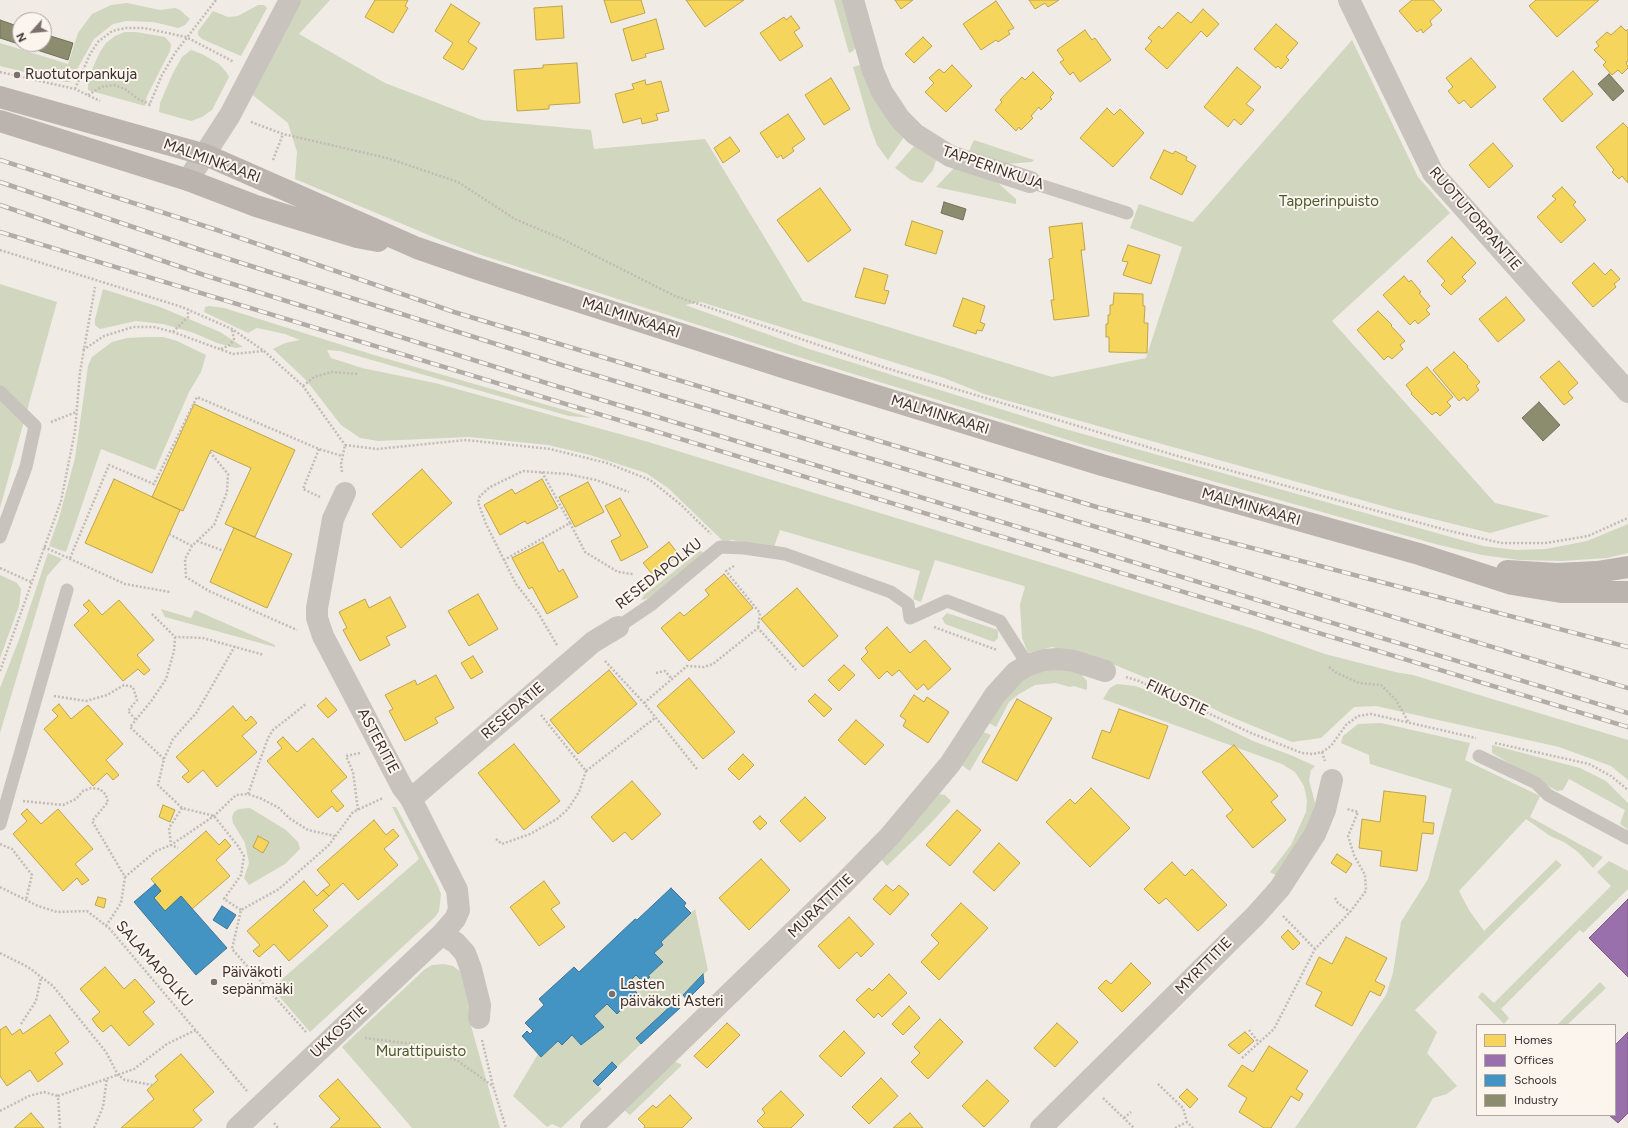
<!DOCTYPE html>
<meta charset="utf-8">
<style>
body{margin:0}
#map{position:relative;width:1628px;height:1128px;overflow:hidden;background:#f0ebe5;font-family:Figtree,sans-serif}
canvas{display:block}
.legend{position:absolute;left:1476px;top:1024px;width:140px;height:92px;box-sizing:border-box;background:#fbf5ee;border:1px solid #aea6a0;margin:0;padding:5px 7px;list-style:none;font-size:12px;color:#3b302b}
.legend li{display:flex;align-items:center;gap:8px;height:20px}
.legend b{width:20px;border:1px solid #aea6a0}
.north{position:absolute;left:12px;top:12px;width:40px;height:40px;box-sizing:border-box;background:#fbf5ee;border:1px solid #aea6a0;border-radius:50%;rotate:243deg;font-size:11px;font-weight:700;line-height:16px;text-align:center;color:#3b302b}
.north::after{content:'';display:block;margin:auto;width:14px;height:18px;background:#7a716c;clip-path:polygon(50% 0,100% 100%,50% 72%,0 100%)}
</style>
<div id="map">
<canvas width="1628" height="1128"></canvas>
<ul class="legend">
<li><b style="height:11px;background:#f6d55c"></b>Homes</li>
<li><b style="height:11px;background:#9970ab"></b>Offices</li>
<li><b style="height:11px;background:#4393c3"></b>Schools</li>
<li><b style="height:11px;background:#8c8c6e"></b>Industry</li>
</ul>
<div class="north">N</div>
</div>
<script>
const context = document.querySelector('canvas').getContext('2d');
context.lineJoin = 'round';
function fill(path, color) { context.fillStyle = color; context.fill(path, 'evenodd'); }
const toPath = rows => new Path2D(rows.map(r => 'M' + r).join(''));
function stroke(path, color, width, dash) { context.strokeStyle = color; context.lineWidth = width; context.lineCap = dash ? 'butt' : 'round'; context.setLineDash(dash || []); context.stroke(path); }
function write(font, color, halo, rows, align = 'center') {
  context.font = font + ' Figtree,sans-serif'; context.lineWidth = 4; context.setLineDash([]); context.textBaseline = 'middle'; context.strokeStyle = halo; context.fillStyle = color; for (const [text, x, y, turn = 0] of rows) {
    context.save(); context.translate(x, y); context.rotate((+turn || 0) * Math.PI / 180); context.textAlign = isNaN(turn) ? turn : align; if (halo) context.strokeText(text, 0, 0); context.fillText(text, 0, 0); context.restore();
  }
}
fill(toPath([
 [301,0,330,0,299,34,385,83,482,120,591,130,594,149,705,139,803,301,1052,377,1146,358,1182,247,1130,228,1139,204,1193,222,1352,40,1418,177,1450,213,1332,321,1495,503,1550,516,1490,533,1397,510,984,394,944,378,701,302,685,305,809,349,1058,427,1483,546,1516,550,1546,549,1587,541,1628,524,1628,553,1607,558,1562,561,1519,560,1482,555,1439,545,1081,444,779,351,475,253,443,241,295,179,297,152,288,123,250,93],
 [834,0,843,0,856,47,853,51,849,53],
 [127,3,160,10,175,8,180,10,190,19,185,25,178,28,153,22,126,21,113,24,94,39,70,82,65,82,0,66,0,43,68,64,78,33,92,14,111,5],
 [258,5,264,5,267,8,241,56,202,39,198,35,198,31,213,11,228,17,238,16],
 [125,32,136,32,165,37,171,44,170,51,147,96,145,106,88,90,88,78,100,52,106,43,115,36],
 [191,50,202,54,219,64,227,73,229,77,212,110,202,117,191,121,159,112,160,103,173,73,182,57],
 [860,65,864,76,904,137,888,160,877,145,871,129,853,67],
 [974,140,1034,160,1032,162,1006,164,968,153],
 [915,145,936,160,933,170,922,183,911,180,895,168],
 [955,167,998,183,1016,199,1016,204,936,187],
 [0,284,57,302,0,508],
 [103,289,160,307,220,332,243,347,236,348,217,343,194,333,163,324,136,321,100,329,95,325,95,319],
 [209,306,224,308,374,355,592,418,569,416,340,351,327,350,331,358,362,368,435,383,645,441,1056,567,1257,630,1325,654,1395,672,1413,675,1628,740,1628,780,1611,766,1559,747,1376,706,1354,707,1321,738,1292,742,1224,714,1180,692,1091,655,1052,647,1028,653,1022,638,1020,604,1025,587,1024,586,935,560,921,602,913,599,920,571,780,530,774,547,732,540,724,542,668,488,646,473,590,455,548,445,469,437,378,441,360,438,341,425,306,380,273,349,285,343,300,340,285,334,257,328,248,333,204,312,205,307],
 [145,337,163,337,177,341,206,355,201,372,189,392,155,470,101,449,66,552,49,546,59,518,75,458,88,366,92,357,112,342,127,338],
 [700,551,703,552,701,556,651,598,641,600,644,595],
 [48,553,62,559,47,576,0,733,0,688,20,637],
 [0,575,17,583,21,589,19,606,0,658],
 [161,609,191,618,195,610,275,645,275,647,165,617],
 [947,613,998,630,998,638,994,642,945,624,942,618],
 [1053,669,1080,673,1087,681,1087,689,1086,690,1074,686,1070,687,1056,683,1035,685,1019,694,1009,702,996,727,989,723,1005,697,1025,678,1037,672],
 [1117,684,1135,686,1152,692,1253,741,1293,756,1315,766,1311,770,1309,780,1315,803,1314,816,1277,876,1270,872,1291,845,1306,812,1307,800,1304,786,1295,772,1282,764,1103,699,1110,688],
 [1381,723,1470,743,1465,760,1540,796,1530,817,1603,857,1593,868,1578,852,1564,842,1550,836,1526,819,1459,891,1469,910,1484,931,1556,860,1562,865,1415,1010,1437,1032,1427,1053,1457,1086,1447,1094,1433,1098,1416,1128,1295,1128,1386,995,1393,973,1401,922,1428,879,1452,789,1370,764,1369,755,1341,743,1343,736,1358,724],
 [983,732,991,735,970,771,960,764],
 [1492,745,1580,768,1606,781,1628,803,1628,830,1620,824,1625,810,1569,779,1563,790,1557,791,1492,753],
 [938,794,945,795,951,801,929,825,887,866,881,859],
 [392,807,396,807,437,884,441,894,439,911,435,917,310,1032,272,988,419,859],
 [250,808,286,830,298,842,300,849,285,864,249,885,244,878,249,863,245,843,233,823,232,817,234,812,239,809],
 [1609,861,1628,871,1628,889,1583,933,1580,930,1501,1009,1509,1018,1504,1024,1478,997,1482,992,1494,1003,1611,886,1597,872],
 [695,909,708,970,637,1039,641,1044,617,1067,612,1062,593,1081,602,1089,561,1128,552,1124,547,1127,513,1096,538,1054,541,1057,558,1041,562,1045,572,1035,581,1045,597,1031,598,1032,603,1027,594,1016,607,1004,617,1014,622,1009,621,1007,637,993,628,983,636,975,644,983,650,978,648,976,663,962,654,953,663,945,661,942],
 [444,964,453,966,461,972,476,1012,471,1026,500,1128,412,1128,342,1047,424,970,432,965],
 [1600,982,1606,988,1567,1025,1557,1025],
 [674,1061,682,1065,630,1115,624,1110]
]), '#d1d6bf');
const homes = toPath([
 [375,0,408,0,405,6,408,8,393,33,365,17,375,0],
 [604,0,641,0,645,13,611,23,604,0],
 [686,0,744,0,705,27,686,0],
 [895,0,913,0,901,9,895,0],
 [1029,0,1059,0,1048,7,1045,3,1035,9,1029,0],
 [1412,0,1433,0,1442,10,1430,21,1432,25,1423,33,1421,29,1417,32,1399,11,1412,0],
 [1536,0,1599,0,1557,37,1529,6,1536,0],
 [996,1,1014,28,1008,31,1010,34,998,42,996,40,981,50,963,24,996,1],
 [451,4,480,23,468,42,477,48,463,70,443,58,453,43,435,31,451,4],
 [562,6,564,38,536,40,534,8,562,6],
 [1203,9,1219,24,1207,37,1201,31,1167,69,1145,49,1152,41,1148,38,1159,26,1162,29,1178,12,1191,23,1203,9],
 [791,16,800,28,794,32,803,46,780,61,760,33,784,17,786,20,791,16],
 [656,19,664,49,645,54,646,57,632,61,623,29,656,19],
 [1276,24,1298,43,1286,57,1289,60,1281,69,1278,66,1276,68,1254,49,1276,24],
 [1621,26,1626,31,1628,29,1628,61,1626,62,1628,68,1622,74,1618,70,1612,75,1603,65,1606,62,1594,50,1599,46,1596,42,1607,32,1611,35,1621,26],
 [1085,30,1092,40,1095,38,1111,60,1080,82,1073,72,1070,75,1060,62,1064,60,1057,50,1085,30],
 [923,37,932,46,914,63,905,54,923,37],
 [1471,58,1496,87,1471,108,1464,100,1459,104,1448,91,1453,87,1446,78,1471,58],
 [577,63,580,103,549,105,549,109,517,111,514,70,543,68,543,65,577,63],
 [952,65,972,86,946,112,925,92,934,83,929,78,939,69,944,73,952,65],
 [1237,67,1261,87,1246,104,1254,110,1241,125,1234,119,1228,127,1204,107,1237,67],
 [1573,71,1593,94,1562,122,1543,99,1573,71],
 [1033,72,1054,93,1050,97,1052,99,1041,110,1039,107,1031,116,1033,118,1021,130,1019,127,1016,131,995,110,1002,102,1000,100,1022,77,1025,80,1033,72],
 [831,78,850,109,824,125,805,95,831,78],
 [645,80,646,85,661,81,669,111,656,114,658,120,642,124,641,118,623,123,615,94,634,89,632,84,645,80],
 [1107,108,1114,115,1120,109,1144,133,1113,167,1080,138,1107,108],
 [788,114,805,139,792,148,794,151,783,159,781,155,777,158,760,133,788,114],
 [1623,123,1628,128,1628,183,1622,176,1619,179,1612,172,1614,170,1596,147,1623,123],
 [730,137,740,151,723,163,714,148,730,137],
 [1493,143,1513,166,1489,188,1469,165,1493,143],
 [1164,150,1173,154,1175,151,1187,157,1186,160,1196,166,1182,195,1150,178,1164,150],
 [1562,187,1576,202,1573,205,1586,220,1561,243,1537,217,1556,199,1552,196,1562,187],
 [820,188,851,230,808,262,777,220,820,188],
 [912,221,943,231,936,254,905,245,912,221],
 [1082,223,1085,250,1081,250,1089,316,1054,320,1051,300,1054,300,1049,259,1053,258,1049,227,1082,223],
 [1452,237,1476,263,1462,277,1466,281,1451,295,1441,285,1445,281,1427,261,1452,237],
 [1128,245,1160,255,1151,284,1123,275,1128,262,1122,261,1128,245],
 [1594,263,1605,275,1611,269,1620,279,1614,284,1616,287,1593,307,1572,283,1594,263],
 [864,268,888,275,884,290,889,291,885,304,855,297,864,268],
 [1404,276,1409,282,1411,280,1421,292,1419,293,1430,306,1426,310,1430,314,1418,324,1415,320,1410,325,1383,295,1404,276],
 [1114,293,1143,294,1143,306,1145,306,1144,323,1148,323,1147,353,1109,352,1109,337,1106,337,1106,324,1108,324,1108,315,1110,315,1110,305,1113,305,1114,293],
 [1506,297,1525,320,1498,342,1479,319,1506,297],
 [963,298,985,306,980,322,985,324,982,331,977,330,976,334,953,326,963,298],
 [1378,311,1392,325,1391,326,1405,341,1400,345,1403,349,1392,359,1388,356,1384,360,1357,330,1378,311],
 [1454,352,1468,366,1467,367,1480,382,1476,386,1479,390,1467,401,1464,397,1459,401,1433,370,1454,352],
 [1559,361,1578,383,1568,392,1573,398,1564,405,1540,377,1559,361],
 [1427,367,1453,397,1447,402,1451,406,1440,416,1436,412,1432,415,1411,394,1412,393,1406,385,1427,367],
 [194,404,295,450,255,537,225,524,251,468,211,450,183,511,152,497,194,404],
 [422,469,452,503,401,548,372,514,422,469],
 [114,479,180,510,152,573,85,543,114,479],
 [542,479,558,508,527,524,525,521,500,535,484,505,512,489,515,494,542,479],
 [588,482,604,512,575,527,559,497,588,482],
 [620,498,648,547,621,561,611,541,621,536,605,506,620,498],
 [234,528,292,554,267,608,210,582,234,528],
 [543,542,559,572,563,569,578,597,547,614,532,587,529,589,512,558,543,542],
 [669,542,679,555,653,575,643,563,669,542],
 [724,574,753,608,689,661,661,628,680,612,684,616,709,595,705,590,724,574],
 [797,588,838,636,803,667,761,619,797,588],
 [478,594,498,629,469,646,448,611,478,594],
 [390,597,406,627,386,637,390,645,360,661,343,630,347,628,339,612,365,599,369,608,390,597],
 [89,600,102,615,119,600,154,640,137,655,150,670,144,675,138,669,123,681,74,625,89,611,83,605,89,600],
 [887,627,910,653,925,640,951,669,928,690,924,684,917,690,899,670,892,676,887,671,879,679,861,659,868,652,865,648,887,627],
 [473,656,483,672,471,679,461,663,473,656],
 [844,665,855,675,839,691,828,680,844,665],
 [609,670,637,704,578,754,550,720,609,670],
 [436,675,454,708,435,718,438,723,405,741,389,711,393,709,385,695,415,680,417,685,436,675],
 [689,678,735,732,703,759,657,706,689,678],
 [815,694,832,709,824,717,808,701,815,694],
 [914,695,924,702,927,697,949,712,928,743,903,726,906,720,900,716,914,695],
 [326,698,337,710,328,718,317,706,326,698],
 [1017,699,1052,718,1017,781,982,762,1017,699],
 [59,704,71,719,88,705,123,744,106,760,119,775,113,780,107,773,93,786,44,729,58,716,52,710,59,704],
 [233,706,246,721,251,716,257,723,242,736,257,752,217,787,203,770,188,783,182,777,189,771,176,757,233,706],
 [1119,709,1168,726,1149,779,1092,758,1102,730,1110,733,1119,709],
 [856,720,884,745,865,765,838,740,856,720],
 [283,737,297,752,313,738,347,777,331,791,344,806,337,812,332,806,318,818,267,761,282,748,277,742,283,737],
 [514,744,560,801,524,830,478,773,514,744],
 [1234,745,1278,796,1271,802,1286,820,1253,848,1226,816,1233,810,1202,772,1234,745],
 [743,754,754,765,739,780,728,769,743,754],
 [632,781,661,814,632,840,625,832,613,842,591,817,632,781],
 [1091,788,1130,828,1090,867,1046,822,1070,799,1075,804,1091,788],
 [1384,791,1426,796,1423,822,1434,823,1433,834,1422,833,1417,871,1380,866,1382,851,1359,848,1362,819,1380,822,1384,791],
 [805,797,826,818,800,842,780,821,805,797],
 [163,805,175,810,170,822,159,817,163,805],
 [27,809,41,824,58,809,93,849,75,864,89,880,82,885,77,878,63,891,13,834,27,821,21,814,27,809],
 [957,810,981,830,950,866,926,845,957,810],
 [760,816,767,823,760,830,753,822,760,816],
 [374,820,386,835,393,829,399,836,384,849,398,865,358,900,343,883,329,896,323,890,330,885,317,870,374,820],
 [206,831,219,845,225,839,231,846,216,860,230,876,192,909,181,896,165,911,154,898,161,891,151,879,206,831],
 [258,836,269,842,263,853,253,847,258,836],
 [999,843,1020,863,994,891,973,872,999,843],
 [1337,854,1352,864,1346,873,1331,863,1337,854],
 [761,859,790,890,749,930,719,898,761,859],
 [1172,862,1185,876,1192,869,1227,905,1198,931,1166,898,1159,904,1144,889,1172,862],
 [304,881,317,896,323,890,329,896,313,910,328,926,289,961,274,944,259,957,253,951,260,945,247,931,304,881],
 [544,881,560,903,551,909,565,927,539,946,510,907,544,881],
 [886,885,893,891,899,885,909,894,890,915,873,899,886,885],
 [98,897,106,899,104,908,95,905,98,897],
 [961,903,988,928,939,980,921,962,939,943,931,935,961,903],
 [849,917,874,944,861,957,857,952,839,969,818,946,849,917],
 [1288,930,1300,943,1293,950,1281,937,1288,930],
 [1346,937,1387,958,1375,981,1385,986,1380,996,1370,991,1352,1026,1315,1006,1322,992,1306,984,1319,957,1332,964,1346,937],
 [1131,963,1151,983,1122,1012,1098,988,1106,980,1111,984,1131,963],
 [105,967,124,989,135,979,155,1002,143,1012,154,1024,129,1046,111,1025,103,1032,97,1026,92,1019,100,1012,80,989,105,967],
 [889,974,907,993,882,1017,878,1013,874,1018,856,1000,869,988,872,991,889,974],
 [909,1006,920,1018,903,1035,892,1024,909,1006],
 [50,1015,69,1042,55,1053,63,1064,38,1082,30,1070,7,1086,0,1076,0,1030,6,1026,12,1035,20,1029,23,1034,50,1015],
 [940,1019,963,1042,928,1079,911,1062,920,1053,914,1047,940,1019],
 [727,1023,740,1035,707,1068,694,1056,727,1023],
 [1057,1023,1078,1042,1055,1067,1034,1048,1057,1023],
 [844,1031,865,1053,841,1077,819,1056,844,1031],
 [1245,1032,1254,1041,1239,1054,1228,1045,1245,1032],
 [1269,1046,1308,1071,1296,1089,1303,1094,1299,1101,1291,1096,1271,1128,1264,1128,1239,1112,1247,1098,1228,1086,1242,1065,1253,1072,1269,1046],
 [181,1054,214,1092,193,1110,202,1120,193,1128,121,1128,154,1099,147,1090,158,1080,155,1076,181,1054],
 [881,1078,898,1096,869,1124,852,1107,881,1078],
 [338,1079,381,1128,330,1128,340,1119,319,1096,338,1079],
 [987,1080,1009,1101,984,1127,962,1106,987,1080],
 [1187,1089,1198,1099,1190,1108,1179,1097,1187,1089],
 [781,1091,804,1115,791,1128,764,1128,757,1121,765,1113,762,1109,781,1091],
 [670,1095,692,1118,682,1128,644,1128,645,1126,638,1119,653,1105,656,1108,670,1095],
 [31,1113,44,1128,14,1128,31,1113],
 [910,1113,923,1128,893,1128,910,1113]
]);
fill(homes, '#f6d55c');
stroke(homes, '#bea44d', 1);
const offices = toPath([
 [1628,899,1628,977,1589,938,1628,899],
 [1628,1032,1628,1113,1618,1123,1609,1115,1615,1115,1615,1045,1628,1032]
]);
fill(offices, '#9970ab');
stroke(offices, '#7d5d85', 1);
const schools = toPath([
 [155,884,161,891,154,898,165,911,181,896,227,948,196,975,134,902,155,884],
 [671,888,686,903,684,906,691,913,661,942,663,945,654,953,663,962,648,976,650,977,644,983,636,975,628,983,637,993,621,1007,622,1009,617,1014,607,1004,594,1016,604,1027,581,1045,572,1035,562,1045,558,1041,541,1057,522,1036,527,1031,530,1034,533,1031,525,1023,544,1005,539,999,574,967,579,972,635,919,637,920,671,888],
 [222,906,236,915,227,929,213,920,222,906],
 [703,974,704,983,687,1000,683,995,703,974],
 [675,1002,680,1008,641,1044,636,1038,675,1002],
 [612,1062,617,1067,598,1086,593,1081,612,1062]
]);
fill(schools, '#4393c3');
stroke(schools, '#417595', 1);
const industry = toPath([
 [0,20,20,27,20,44,44,44,44,34,73,43,68,60,0,38,0,20],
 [1609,74,1624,91,1613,101,1598,84,1609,74],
 [944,202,966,209,963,220,941,213,944,202],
 [1539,402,1560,425,1543,441,1522,418,1539,402]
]);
fill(industry, '#8c8c6e');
stroke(industry, '#74705a', 1);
stroke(toPath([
 [0,72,75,89,100,101],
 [75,89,90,54,98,42,112,31,126,28,144,28,186,37,234,62],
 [88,95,101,87,114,85,125,89,138,99,150,104],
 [149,106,162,75,175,53,216,0],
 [251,122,283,134,387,158,458,182,515,219,562,239,675,296,886,368,1174,455,1446,530,1501,543,1546,543,1588,536,1628,518],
 [273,160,283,134],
 [0,250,182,307,232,329,264,351,303,386,345,445],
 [173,332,188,317,188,309],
 [221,349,230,345,234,339,232,330],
 [83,350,104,336,133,327,154,327,173,332,233,354,263,351],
 [303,386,314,377,332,372,358,374],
 [51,422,76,412],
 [345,445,377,449,466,440,550,449,607,463,650,480,680,504,711,534],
 [319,449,303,489,320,497],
 [210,452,228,474,227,492,214,525,192,546,185,559,186,577,209,591,297,630],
 [342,472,341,464,345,445],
 [542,472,570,523],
 [169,534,192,546],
 [197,541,224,551],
 [44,547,125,584,170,592],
 [70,558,109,465,154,484,197,397,319,449,342,456],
 [504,560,486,524,478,502,480,496,490,487,523,471,567,474,596,480,629,492],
 [734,566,726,571,760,613,758,628],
 [0,568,31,582],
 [152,614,175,637,203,638,264,655],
 [934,627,997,650],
 [557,645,537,611,516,584,504,560,570,523,585,552,618,572,633,574],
 [235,646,197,712,173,739,164,759,158,785,182,808,214,816,238,846,244,856,241,875,224,899,241,910],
 [605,661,644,703,697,769],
 [1329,667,1335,672,1359,683,1381,685,1396,700,1409,723],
 [0,671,61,501,75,431,80,372,95,287],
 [656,673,665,671,672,679],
 [1126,677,1139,681,1251,733,1302,753,1313,754,1322,752,1331,746,1346,725,1358,716,1371,714,1476,738],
 [54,696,86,701,107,695,124,685,133,687,137,700,128,711,136,720],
 [644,703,687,666,704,667,713,664,758,628,796,670],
 [541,715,586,771,655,718],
 [1495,743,1589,764,1611,776,1628,790],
 [1322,752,1325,761],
 [164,759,130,727,152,700,166,679,174,651,175,637],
 [248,794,268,738,273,730,306,704],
 [23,801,63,805,76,799,83,791,91,788,100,789,106,795,108,802,92,821,125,877,156,851,171,845,178,848],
 [182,808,169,828,171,845,214,816,236,795,248,794,262,799,279,808,289,818,308,830,335,836],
 [358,810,353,772,346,756,360,753],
 [496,839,502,844,530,834,557,819,568,809,579,792,586,771],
 [0,844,12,849,32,875,26,900],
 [0,887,38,906,57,912,87,911,109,928,247,1091],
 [1335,898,1338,903,1350,912],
 [1283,916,1315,949],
 [106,926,121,903,125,877],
 [0,953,28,967,53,986,106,1052,118,1075,125,1080,152,1085],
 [21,1024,36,1001,41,978],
 [1249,1030,1259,1043],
 [306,1032,232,949,241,910,279,889,329,845,353,812,383,798],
 [365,1038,413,1044,458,1061,493,1086],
 [482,1040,493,1086,506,1128],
 [1242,1058,1274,1029,1315,949,1350,912,1366,891,1365,875,1354,855,1348,836,1358,812,1347,809],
 [1158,1084,1183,1108,1187,1122,1193,1128],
 [1103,1098,1134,1128],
 [0,1111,29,1096,44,1092,58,1096],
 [1124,1118,1131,1112],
 [274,1123,278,1128],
 [60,1128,58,1096,134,1069,167,1044,196,1030],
 [94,1128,103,1107,107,1078],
 [1175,1128,1187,1122]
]), '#c2bbb6', 2.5, [2, 2]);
stroke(toPath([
 [1030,182,1127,213],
 [0,392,35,426,26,467,0,537],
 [618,627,652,604,720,547,744,548,785,554,891,592,908,604,910,618,947,601,1000,621,1028,665],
 [1479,756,1536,783,1548,795,1628,838],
 [0,824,67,590]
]), '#c9c3be', 13);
stroke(toPath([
 [853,0,873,71,882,92,900,119,915,134,950,156,1030,182],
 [1349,0,1433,173,1628,392],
 [188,180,230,115,290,0],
 [345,493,333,519,317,608,317,618,323,636,402,787,411,799,457,890,459,910,455,919,442,934,456,943,465,953,471,969,480,1005,479,1018],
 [411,799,593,642,618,627],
 [237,1128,442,934],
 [591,1128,844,883,889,837,950,764,995,695,1016,672,1028,665,1044,660,1058,659,1074,661,1105,671],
 [1041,1128,1255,916,1280,888,1315,834,1325,810,1332,780]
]), '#c9c3be', 22);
stroke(toPath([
 [0,97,206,155,417,248,475,268,786,368,1102,465,1419,554,1512,584,1561,592,1628,592],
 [0,121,188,180,256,206,357,237,378,241],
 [1507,571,1557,574,1597,572,1628,567]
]), '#bab3ae', 22);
const rail = toPath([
 [0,160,217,230,454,312,1100,508,1628,647],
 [0,182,210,253,562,365,1628,688],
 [0,205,204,275,556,386,1628,713],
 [0,232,1628,727]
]);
stroke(rail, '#b1aca8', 4.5);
stroke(rail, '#fbf5ee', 3, [9]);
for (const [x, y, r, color] of [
 [17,75,4,"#7a716c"],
 [214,982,4,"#7a716c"],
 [612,994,4,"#7a716c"]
]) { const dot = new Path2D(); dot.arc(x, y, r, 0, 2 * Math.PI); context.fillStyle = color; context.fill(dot); stroke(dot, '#fbf5ee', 1.5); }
write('15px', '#3b302b', '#fbf5ee', [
 ["Ruotutorpankuja",25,75],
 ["Päiväkoti",222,973],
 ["sepänmäki",222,990],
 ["Lasten",620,985],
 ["päiväkoti Asteri",620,1002]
], 'left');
write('15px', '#3b302b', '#fbf5ee', [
 ["MALMINKAARI",212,161,20],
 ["TAPPERINKUJA",993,168,19],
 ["RUOTUTORPANTIE",1475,219,49],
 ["MALMINKAARI",631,318,18],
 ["MALMINKAARI",940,415,17],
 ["MALMINKAARI",1251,507,16],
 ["RESEDAPOLKU",659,574,-38],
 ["FIIKUSTIE",1177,698,25],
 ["RESEDATIE",513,711,-41],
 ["ASTERITIE",378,741,62],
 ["MURATTITIE",821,906,-44],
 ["SALAMAPOLKU",154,964,49],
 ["MYRTTITIE",1204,966,-45],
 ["UKKOSTIE",339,1031,-43]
]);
write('15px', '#4a5a2e', '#fbf5ee', [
 ["Tapperinpuisto",1329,202],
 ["Murattipuisto",421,1052]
]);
</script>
